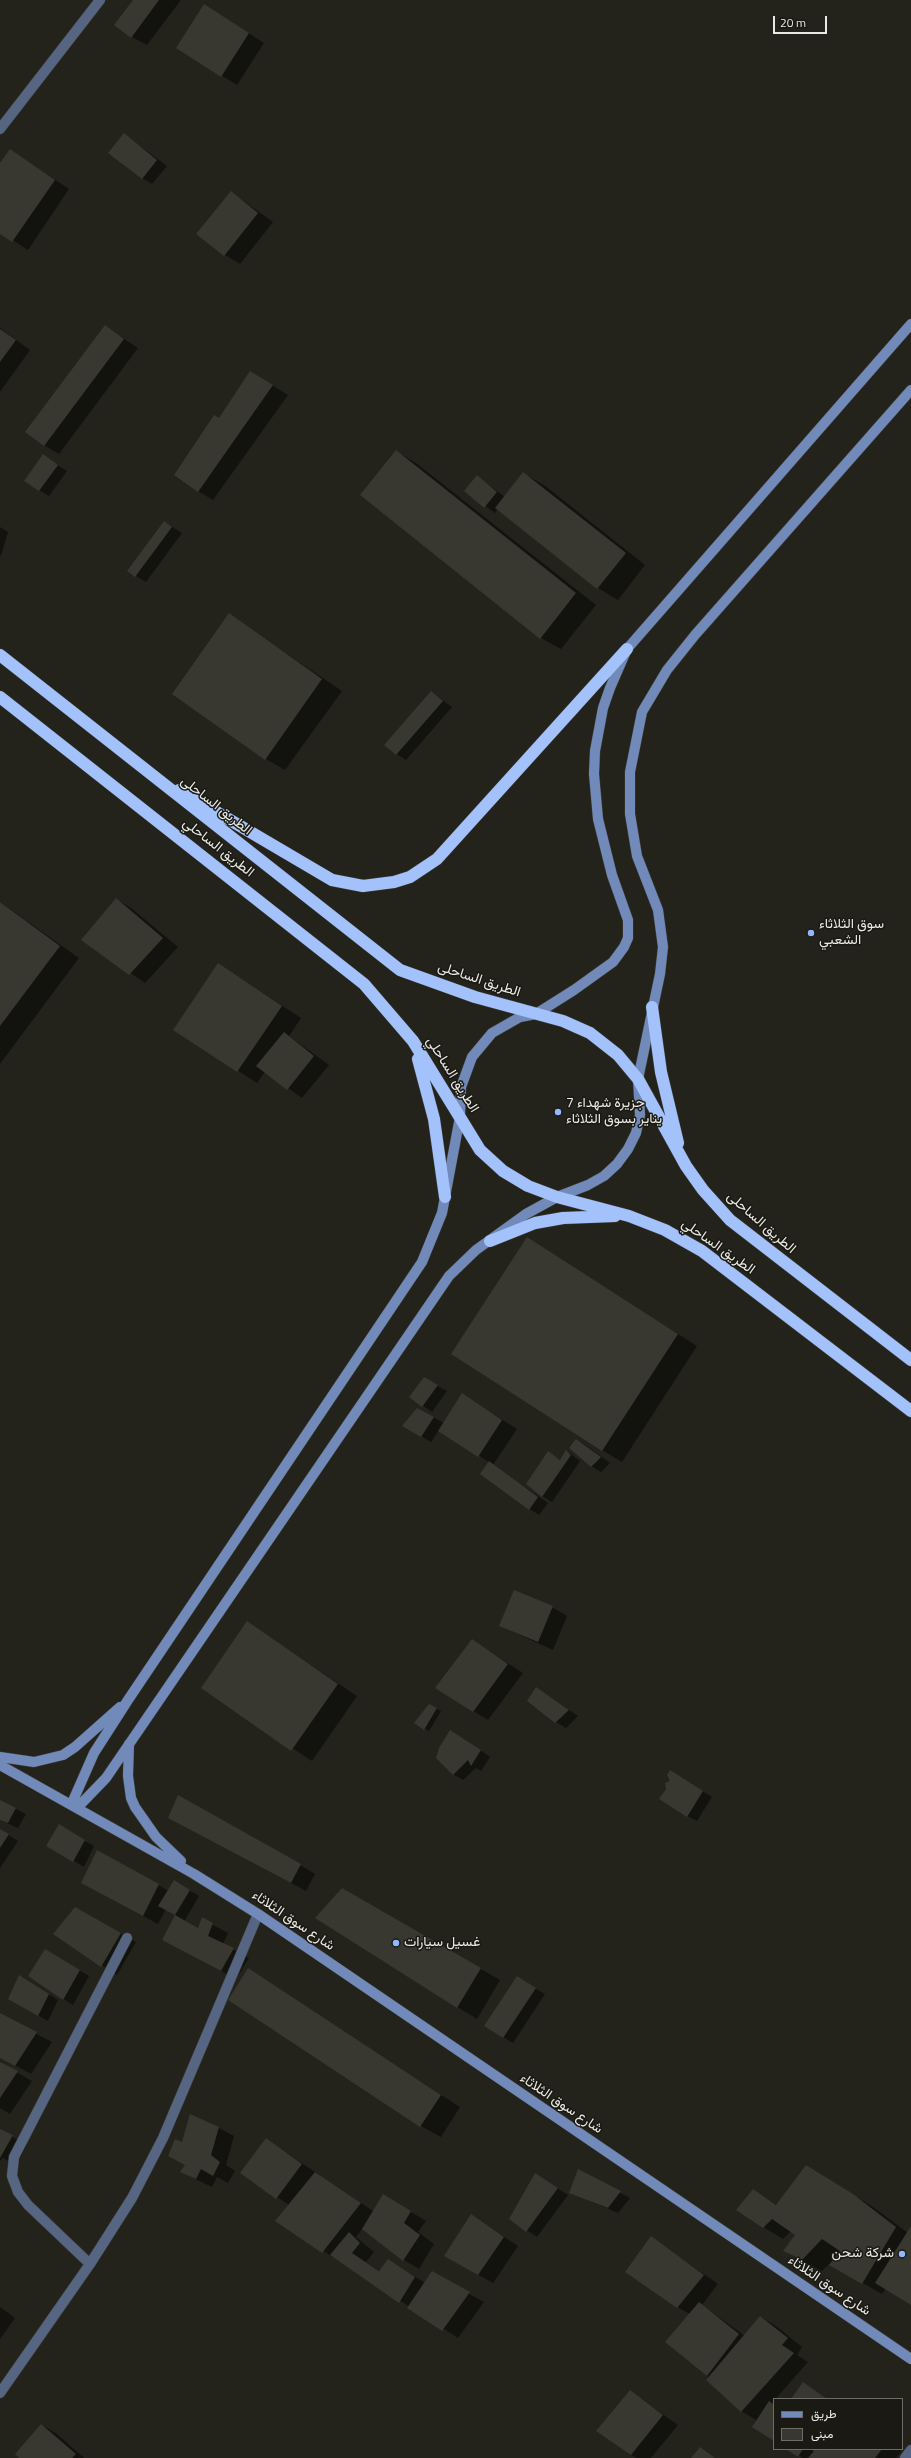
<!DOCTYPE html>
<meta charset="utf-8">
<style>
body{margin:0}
#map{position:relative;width:911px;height:2458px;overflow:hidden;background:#23231c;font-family:"Titillium Web",Vazirmatn,sans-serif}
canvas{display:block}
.legend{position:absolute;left:773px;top:2398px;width:130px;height:52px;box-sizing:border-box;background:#1a1913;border:1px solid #6d6d67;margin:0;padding:5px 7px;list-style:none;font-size:12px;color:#eaeae5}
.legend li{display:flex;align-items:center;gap:8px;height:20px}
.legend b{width:20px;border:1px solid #6d6d67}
.scale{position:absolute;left:773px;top:16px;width:54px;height:18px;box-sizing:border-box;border:2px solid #eaeae5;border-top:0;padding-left:5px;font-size:12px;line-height:14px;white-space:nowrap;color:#eaeae5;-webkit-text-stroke:3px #1a1913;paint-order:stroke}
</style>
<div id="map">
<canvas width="911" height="2458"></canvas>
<ul class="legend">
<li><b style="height:5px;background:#718ab9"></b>طريق</li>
<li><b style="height:11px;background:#383831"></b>مبنى</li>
</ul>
<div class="scale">20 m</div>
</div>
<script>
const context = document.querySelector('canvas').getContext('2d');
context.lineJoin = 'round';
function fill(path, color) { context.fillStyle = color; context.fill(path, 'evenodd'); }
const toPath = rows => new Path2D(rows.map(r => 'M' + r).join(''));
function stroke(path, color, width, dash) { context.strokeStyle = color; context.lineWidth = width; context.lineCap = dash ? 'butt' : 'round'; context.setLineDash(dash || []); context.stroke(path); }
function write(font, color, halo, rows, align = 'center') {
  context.font = font + ' "Titillium Web",Vazirmatn,sans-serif'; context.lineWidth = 3; context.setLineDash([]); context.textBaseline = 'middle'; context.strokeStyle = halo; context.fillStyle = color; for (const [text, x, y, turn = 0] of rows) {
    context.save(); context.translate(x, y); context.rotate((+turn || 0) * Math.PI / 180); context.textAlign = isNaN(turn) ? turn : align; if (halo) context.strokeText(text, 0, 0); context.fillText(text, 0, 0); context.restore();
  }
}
fill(toPath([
 [134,0,181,0,147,45,132,37],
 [219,14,264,43,237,85,177,48],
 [124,134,167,166,152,184,142,178],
 [10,150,69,189,28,250,0,232,0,165],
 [231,192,273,222,240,264,225,255],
 [105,326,138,348,59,454,44,445],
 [0,328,30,350,0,392],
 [251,372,288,395,213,500,198,491],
 [396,451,416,463,596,605,561,649,541,638],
 [43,456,67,471,49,496,39,490],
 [524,474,544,485,645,565,618,600,598,588,498,509,495,513,465,491,477,476,505,497],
 [164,522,182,533,146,582,128,571],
 [0,527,8,532,1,556,0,555],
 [229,615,342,691,285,770,266,759],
 [431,692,452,707,406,760,396,754],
 [116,899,131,908,178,947,145,983,82,940],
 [0,902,79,958,0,1064],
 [218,964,301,1018,289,1036,329,1065,302,1098,265,1072,257,1083,174,1029],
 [527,1238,697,1346,622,1462,602,1450],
 [424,1379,447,1391,432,1412,411,1397],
 [463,1395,517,1429,493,1465,548,1503,539,1515,530,1509,489,1462,439,1430,431,1442,404,1426,433,1417,444,1423],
 [577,1440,587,1446,610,1463,601,1472,591,1466],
 [567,1451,580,1461,552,1502,542,1496,548,1453,561,1460],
 [552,1607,567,1616,553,1650,500,1626],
 [248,1623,357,1696,312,1761,202,1688],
 [472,1640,523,1673,488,1720,473,1711],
 [537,1689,546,1694,578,1716,566,1728,556,1722],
 [429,1705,441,1711,429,1731,415,1723],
 [461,1737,490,1757,481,1771,476,1768,463,1780,453,1774],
 [680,1777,712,1797,697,1821,687,1816],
 [0,1801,26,1814,18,1828,0,1820],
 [59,1826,94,1846,84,1867,47,1845],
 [184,1826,300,1865,315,1874,306,1891],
 [0,1830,18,1841,0,1868],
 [98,1851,169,1891,184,1887,199,1896,184,1922,198,1929,202,1919,228,1933,223,1944,249,1958,236,1979,163,1940,176,1915,166,1909,158,1924,97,1891],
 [342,1889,500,1980,477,2019,457,2007],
 [75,1908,136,1942,117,1975,54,1934],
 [46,1950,89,1976,73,2005,29,1976],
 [248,1970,460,2107,441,2137,421,2126],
 [517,1978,545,1994,513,2043,485,2026],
 [29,1982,58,2000,48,2021,9,1999],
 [0,2015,52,2042,31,2074,0,2057],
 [0,2063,32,2081,10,2114,0,2108],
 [219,2128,234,2136,226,2165,235,2171,228,2183,217,2177,212,2187,181,2172,186,2165,182,2144],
 [0,2130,27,2145,16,2165,3,2158,0,2161],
 [266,2139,373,2211,383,2195,426,2221,418,2232,434,2244,419,2269,404,2260,363,2228,356,2237,374,2252,366,2262,380,2271,389,2260,425,2283,432,2273,484,2302,458,2338,277,2221,289,2205,241,2173],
 [579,2171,630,2198,618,2213,570,2192],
 [535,2174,568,2195,537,2237,510,2219],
 [826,2178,873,2207,908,2233,911,2228,911,2304,886,2288,882,2294,829,2264,822,2271,804,2262,784,2251,796,2234,791,2231,783,2239,763,2227,753,2190,777,2205],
 [471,2215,518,2246,493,2283,445,2256],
 [652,2238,718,2284,702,2305,745,2336,761,2317,776,2326,802,2347,797,2355,808,2362,771,2404,774,2405,774,2440,758,2421,741,2411,707,2376,690,2314,677,2307],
 [0,2307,15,2318,0,2339],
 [630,2391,678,2425,651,2458,637,2458,631,2455],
 [42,2425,57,2434,84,2458,21,2458],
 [788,2449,899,2449,902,2451,896,2458,803,2458]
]), '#0007');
fill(toPath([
 [133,0,159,0,131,38,114,25],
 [204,4,249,33,221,77,176,48],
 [124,133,157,160,142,179,108,153],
 [10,149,55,180,12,242,0,234,0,163],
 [231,191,258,213,224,256,196,234],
 [105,325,124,339,44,446,25,432],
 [0,329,16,340,0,362],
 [250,371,273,385,198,492,174,475,214,415,219,418],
 [396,450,576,593,540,639,360,495],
 [43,454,58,465,39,491,24,481],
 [523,472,626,553,597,589,495,508],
 [477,475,497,492,484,508,464,491],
 [164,521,172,527,135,577,127,571],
 [229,613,322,679,265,760,172,694],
 [431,691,443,701,396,755,384,745],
 [116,898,163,938,129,975,81,940],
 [0,902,60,946,0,1026],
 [218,963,282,1006,237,1072,173,1030],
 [284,1032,314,1056,287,1090,256,1066],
 [527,1237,678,1334,602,1451,451,1354],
 [424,1377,438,1385,422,1407,409,1397],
 [462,1393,502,1420,478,1457,438,1431],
 [417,1408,434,1417,421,1437,402,1426],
 [576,1439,601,1457,591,1467,569,1448],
 [566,1450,571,1455,542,1497,526,1484,548,1451,560,1460],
 [489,1461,538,1497,529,1510,480,1474],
 [514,1590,553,1606,538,1642,499,1626],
 [247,1621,338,1684,291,1751,201,1688],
 [472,1639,508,1664,473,1712,435,1688],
 [536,1687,569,1710,555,1723,527,1701],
 [429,1704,437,1708,424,1730,414,1723],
 [450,1730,481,1750,471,1766,468,1760,453,1775,436,1758,439,1748],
 [670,1770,703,1791,687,1817,659,1799,666,1789,665,1783,670,1781,667,1775],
 [178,1795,301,1864,291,1883,168,1818],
 [0,1800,16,1808,8,1823,0,1820],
 [59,1824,85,1840,73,1862,46,1846],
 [0,1829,9,1834,0,1848],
 [97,1850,159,1884,143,1916,81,1883],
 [174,1880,190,1890,175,1915,158,1906],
 [342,1888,481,1968,457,2008,315,1918],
 [75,1907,121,1933,101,1967,53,1934],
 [175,1915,198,1928,202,1917,213,1923,208,1936,234,1948,221,1971,162,1940],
 [45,1949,80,1970,63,2000,28,1976],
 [248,1968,441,2095,420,2127,228,2000],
 [19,1975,49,1994,38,2016,8,1999],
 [517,1976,536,1988,503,2038,484,2026],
 [0,2013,37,2032,15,2066,0,2058],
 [0,2062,18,2071,0,2098],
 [190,2114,219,2127,211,2155,220,2162,213,2176,201,2169,196,2179,180,2172,185,2165,168,2156,175,2139,182,2142],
 [0,2129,13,2135,0,2158],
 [266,2138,302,2164,276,2199,240,2173],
 [806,2165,853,2194,896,2227,862,2284,829,2265,840,2251,822,2239,802,2260,783,2251,795,2235,772,2219,763,2228,736,2210,753,2189,776,2205],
 [578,2169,621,2191,608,2208,569,2193],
 [315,2172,361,2203,322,2253,275,2221],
 [535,2173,558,2188,526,2232,509,2219],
 [383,2194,411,2211,404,2223,420,2235,403,2261,362,2229],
 [471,2214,504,2237,478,2275,444,2256],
 [911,2226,911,2305,875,2283],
 [349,2232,360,2243,352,2253,379,2271,388,2259,415,2277,399,2303,330,2255],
 [651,2236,704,2275,677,2308,625,2272],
 [432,2271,470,2292,442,2331,407,2308],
 [699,2302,739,2334,707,2376,665,2342],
 [760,2316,788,2338,782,2345,794,2353,741,2412,706,2380],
 [803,2382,827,2399,791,2399],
 [630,2390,663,2415,631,2455,596,2431],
 [769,2401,774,2405,774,2441,752,2427],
 [41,2424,76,2454,72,2458,19,2458,15,2454],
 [700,2447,715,2458,691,2458],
 [786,2449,803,2449,798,2457],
 [810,2449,882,2449,875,2458,808,2458,814,2451]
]), '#383831');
const street = toPath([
 [0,129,100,0],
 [90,2264,28,2205,18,2192,12,2176,14,2157,127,1938],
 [0,2393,90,2264,132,2198,163,2138,258,1914],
 [905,2458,911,2450]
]);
const secondary = toPath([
 [129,1744,128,1776,131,1798,135,1807,156,1837,181,1861],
 [0,1757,34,1762,63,1755,75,1747,120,1707],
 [0,1765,194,1874,258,1914,911,2359],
 [72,1803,94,1753,128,1700,422,1262,442,1213,460,1117,461,1087,472,1057,492,1033,520,1017,536,1014,574,990,613,962,624,947,628,938,628,920,612,875,598,819,594,774,595,751,603,708,610,688,627,649,911,324],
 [78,1807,106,1778,449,1276,476,1250,526,1214,557,1197,588,1185,604,1176,617,1164,628,1149,636,1133,640,1115,638,1079,660,974,663,947,658,910,637,856,630,814,630,772,642,712,667,670,695,635,911,390]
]);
const highway = toPath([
 [0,655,400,970,475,997,563,1021,590,1033,618,1055,638,1079,686,1166,703,1190,730,1220,911,1360],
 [0,697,364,984,413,1041,480,1150,503,1171,528,1186,557,1197,629,1216,665,1230,702,1251,911,1411],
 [179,790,332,880,363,886,394,882,410,877,437,859,627,649],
 [652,1007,661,1072,678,1143],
 [418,1059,434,1119,445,1197],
 [490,1241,535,1223,563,1218,615,1216]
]);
stroke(street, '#3f3f38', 11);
stroke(secondary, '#3f3f38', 11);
stroke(highway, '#3f3f38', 13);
stroke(street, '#556582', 10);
stroke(secondary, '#718ab9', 10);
stroke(highway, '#a3c2fc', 12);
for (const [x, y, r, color] of [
 [811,933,4,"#93b7fd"],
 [558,1112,4,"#93b7fd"],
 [396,1943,4,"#93b7fd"],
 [902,2254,4,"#93b7fd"]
]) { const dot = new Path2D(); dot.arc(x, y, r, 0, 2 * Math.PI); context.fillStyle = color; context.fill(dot); stroke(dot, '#1a1913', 1.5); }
write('14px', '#eaeae5', '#1a1913', [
 ["الطريق الساحلى",216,806,38],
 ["الطريق الساحلي",218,848,38],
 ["الطريق الساحلى",479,980,18],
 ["الطريق الساحلي",452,1075,58],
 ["الطريق الساحلى",761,1223,41],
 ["الطريق الساحلي",718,1247,35],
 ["شارع سوق الثلاثاء",293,1921,34],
 ["شارع سوق الثلاثاء",561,2104,34],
 ["شارع سوق الثلاثاء",829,2286,34]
]);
write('14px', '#eaeae5', '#1a1913', [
 ["سوق الثلاثاء",819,925],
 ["الشعبي",819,941],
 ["جزيرة شهداء 7",566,1104],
 ["يناير بسوق الثلاثاء",566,1120],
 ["غسيل سيارات",404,1943],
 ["شركة شحن",894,2254,"right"]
], 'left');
</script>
